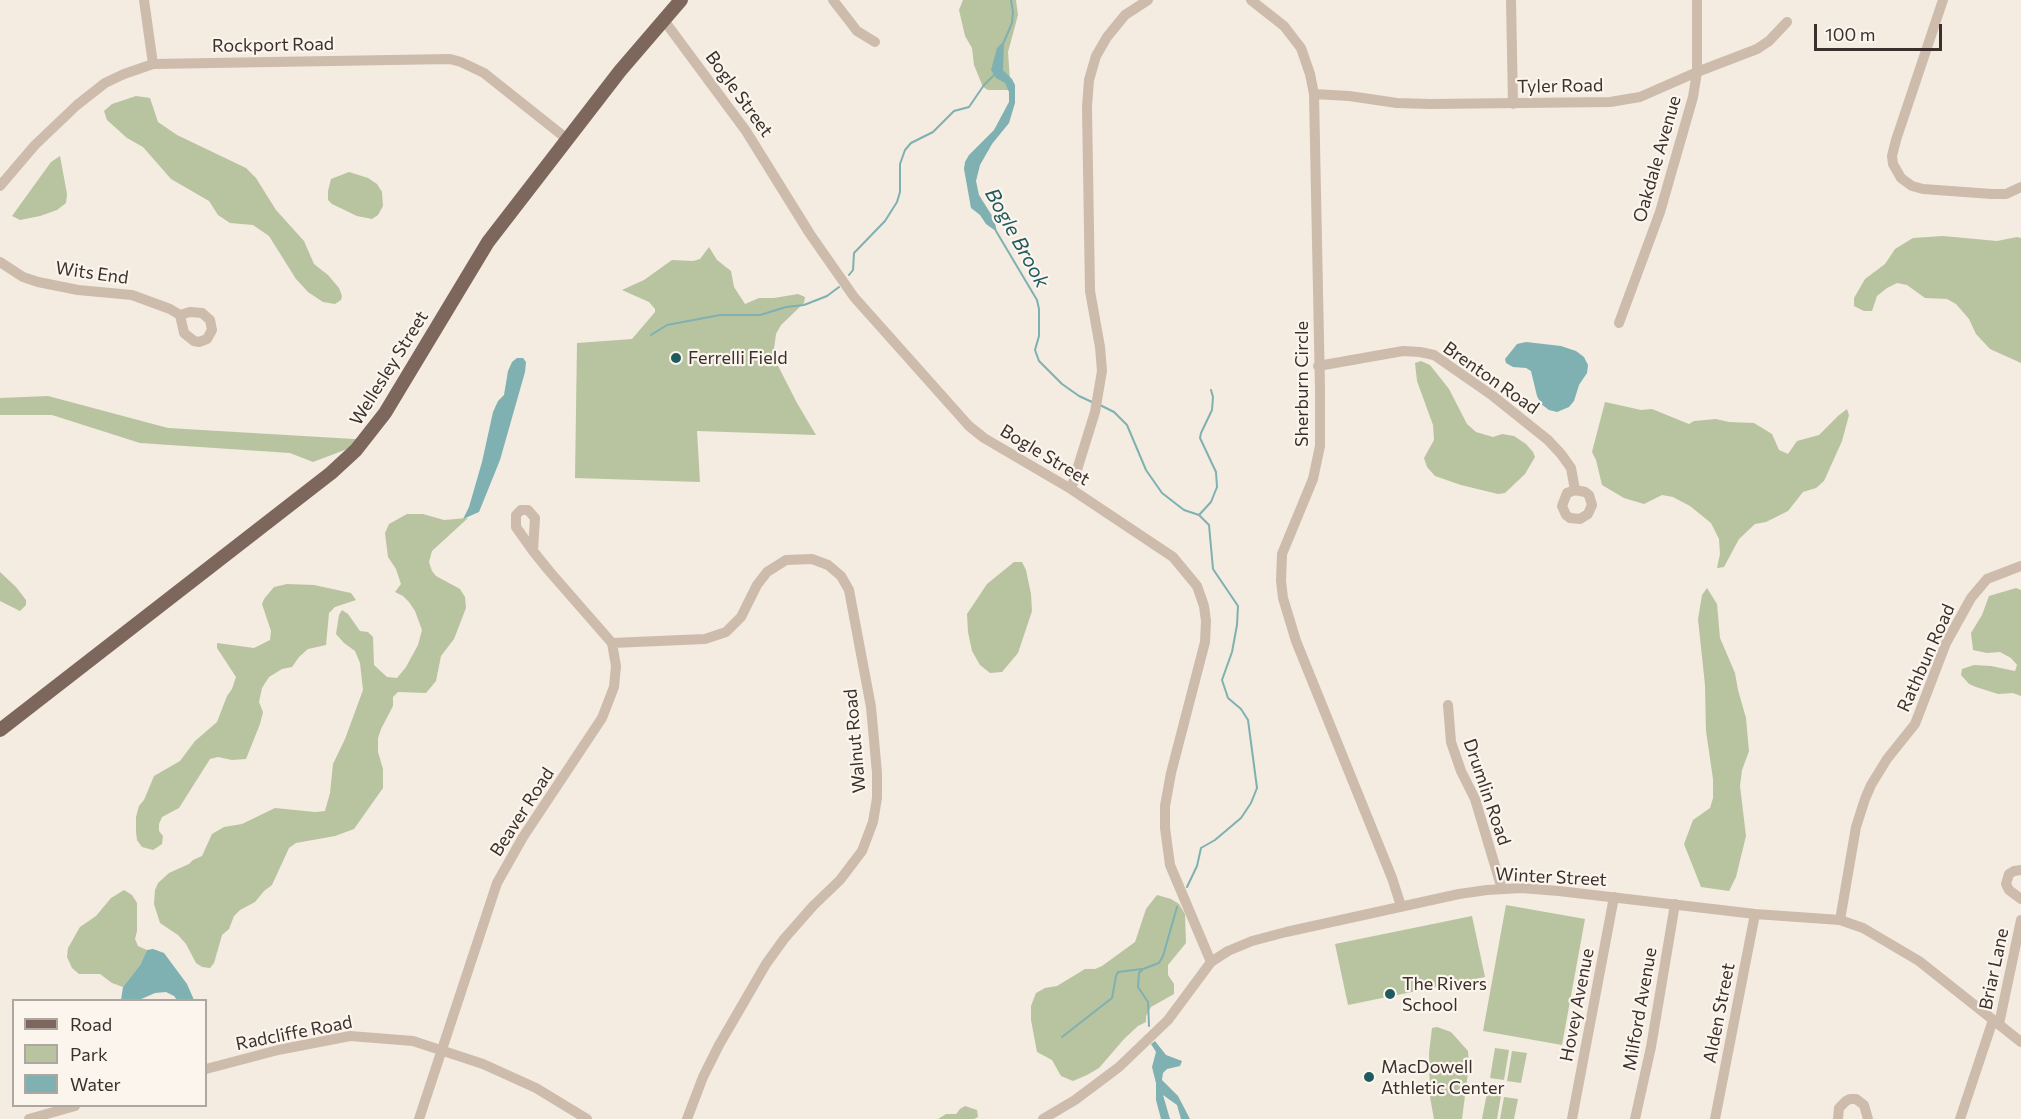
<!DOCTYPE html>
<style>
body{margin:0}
#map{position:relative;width:2021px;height:1119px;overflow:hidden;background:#f4ebe1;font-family:Commissioner,sans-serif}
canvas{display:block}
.legend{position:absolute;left:12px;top:999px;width:195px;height:108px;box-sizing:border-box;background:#fbf5ee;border:2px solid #aea6a0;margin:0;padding:8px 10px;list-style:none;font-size:18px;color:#3b302b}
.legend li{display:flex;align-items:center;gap:12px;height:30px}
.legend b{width:30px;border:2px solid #aea6a0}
.scale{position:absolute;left:1814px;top:24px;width:128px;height:27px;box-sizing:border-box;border:3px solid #3b302b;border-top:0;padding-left:8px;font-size:18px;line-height:21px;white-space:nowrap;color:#3b302b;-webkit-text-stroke:4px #fbf5ee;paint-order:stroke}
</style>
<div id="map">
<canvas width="2021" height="1119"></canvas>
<ul class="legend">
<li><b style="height:8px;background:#7d675c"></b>Road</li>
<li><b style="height:16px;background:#b8c4a0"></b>Park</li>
<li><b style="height:16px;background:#7fb0b2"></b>Water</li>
</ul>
<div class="scale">100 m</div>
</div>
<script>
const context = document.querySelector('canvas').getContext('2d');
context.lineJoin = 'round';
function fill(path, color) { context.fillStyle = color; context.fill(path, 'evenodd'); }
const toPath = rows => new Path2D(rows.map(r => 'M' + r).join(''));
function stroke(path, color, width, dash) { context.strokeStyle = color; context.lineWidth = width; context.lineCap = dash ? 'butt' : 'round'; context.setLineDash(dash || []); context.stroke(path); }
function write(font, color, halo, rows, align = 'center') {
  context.font = font + ' Commissioner,sans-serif'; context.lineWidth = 4.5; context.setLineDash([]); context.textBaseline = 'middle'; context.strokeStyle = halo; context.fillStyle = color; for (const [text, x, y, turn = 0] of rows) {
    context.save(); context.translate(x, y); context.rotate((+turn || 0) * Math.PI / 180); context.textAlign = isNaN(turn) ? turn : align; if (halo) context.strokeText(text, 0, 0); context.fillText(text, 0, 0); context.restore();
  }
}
fill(toPath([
 [963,0,1016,0,1018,15,1008,52,1010,80,1008,90,988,90,983,87,974,65,972,48,965,36,959,10],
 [136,96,150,98,158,122,177,135,246,168,256,178,276,210,304,241,314,264,328,275,339,288,342,296,341,300,335,304,323,302,308,292,296,279,269,236,253,225,230,223,218,215,209,201,171,179,143,147,127,138,107,120,104,111,112,104],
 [60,156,67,194,66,203,57,210,40,216,20,220,12,216,51,162],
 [349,172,368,178,377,184,382,192,383,206,378,215,372,219,357,216,332,204,328,200,328,191,331,179],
 [1943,236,1997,241,2017,237,2021,238,2021,363,1990,349,1976,334,1969,319,1956,304,1947,299,1925,298,1907,285,1897,283,1887,288,1877,296,1872,311,1864,311,1854,306,1854,298,1865,279,1885,264,1895,249,1913,238],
 [709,247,717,260,731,271,734,287,745,304,759,298,774,298,798,294,805,297,804,303,781,325,776,334,773,356,797,403,816,435,697,431,700,482,575,478,577,343,632,339,655,312,655,309,649,302,622,290,644,280,672,260,693,261,700,259],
 [1421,361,1430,365,1449,389,1467,424,1476,432,1493,437,1502,434,1514,436,1526,444,1533,452,1535,457,1525,474,1505,493,1498,494,1461,485,1435,476,1427,467,1424,458,1434,440,1433,425,1417,381,1415,363],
 [48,396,168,428,371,440,313,462,290,453,140,443,52,415,0,415,0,398],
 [1605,402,1641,410,1652,409,1689,424,1694,421,1716,419,1729,422,1754,423,1772,434,1779,450,1788,454,1797,441,1819,435,1838,416,1847,409,1849,415,1842,441,1824,481,1816,488,1803,492,1788,511,1766,522,1755,524,1739,539,1724,567,1717,568,1720,554,1719,539,1711,523,1690,506,1673,497,1662,495,1644,504,1624,498,1602,485,1596,460,1592,452],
 [407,514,423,514,444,520,468,518,432,551,429,562,432,571,436,576,460,589,465,597,466,608,454,639,441,656,436,681,426,693,398,692,393,697,393,706,381,729,378,738,378,752,383,769,383,788,354,829,335,836,296,843,289,848,272,885,264,891,255,902,240,910,234,916,229,929,222,935,214,963,210,968,202,967,196,963,186,944,178,935,160,923,154,904,155,890,158,883,169,873,189,864,193,860,202,856,212,834,224,827,242,824,275,808,315,812,325,811,330,793,333,764,345,739,363,690,360,663,355,651,344,643,336,634,339,615,342,610,348,614,360,631,368,632,373,637,374,665,387,677,397,678,406,667,418,645,422,630,415,611,409,602,403,596,395,592,401,584,396,569,388,557,385,533,389,524],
 [1014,562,1022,562,1026,570,1031,594,1032,611,1018,653,1002,672,990,673,980,665,972,651,968,632,967,614,987,584],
 [0,572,16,587,26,600,26,605,20,611,0,601],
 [287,584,314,585,351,593,356,600,335,607,329,613,326,645,308,649,299,657,292,667,282,669,269,677,262,688,259,702,263,712,260,724,246,759,232,760,218,757,210,759,179,808,162,817,159,824,159,831,163,836,162,844,153,850,142,847,137,840,136,832,136,817,139,806,144,800,154,776,180,761,195,741,217,722,227,696,232,689,236,677,217,648,217,643,254,648,270,640,271,631,262,604,264,599,274,587],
 [1707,588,1717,604,1720,638,1735,673,1738,690,1746,718,1748,741,1749,751,1742,770,1740,786,1746,836,1736,877,1729,891,1701,887,1684,844,1693,820,1710,808,1713,798,1713,779,1706,731,1705,685,1698,619,1702,595],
 [2016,588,2021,590,2021,696,2013,693,1998,694,1976,687,1969,684,1961,675,1962,669,1974,665,1991,666,2015,671,2017,665,2011,658,2000,652,1987,653,1973,650,1971,633,1982,615,1989,596],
 [124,890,132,895,137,903,137,931,135,939,138,946,147,950,140,965,123,987,112,983,100,974,79,974,72,968,67,957,68,948,80,927,96,916,111,898],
 [1157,895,1171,899,1179,904,1185,914,1186,943,1168,965,1168,975,1174,984,1174,994,1151,1007,1146,1016,1146,1022,1138,1026,1124,1039,1099,1068,1087,1075,1073,1081,1061,1076,1052,1060,1037,1052,1031,1020,1031,1006,1036,993,1045,988,1057,986,1085,969,1095,969,1102,966,1135,942,1146,909],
 [1506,905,1585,919,1562,1045,1483,1031],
 [1472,916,1485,977,1348,1005,1335,944],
 [1437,1027,1451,1032,1468,1051,1469,1065,1462,1119,1434,1119,1430,1097,1429,1053,1432,1028],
 [1495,1048,1509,1050,1504,1080,1490,1078],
 [1512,1051,1527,1053,1521,1083,1507,1081],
 [1487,1093,1501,1096,1497,1119,1482,1119],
 [1504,1097,1518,1099,1514,1119,1500,1119],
 [965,1106,977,1110,978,1117,974,1119,938,1119,946,1114,956,1114,960,1109]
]), '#b8c4a0');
fill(toPath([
 [1004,41,1003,70,1012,79,1015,85,1015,103,1009,123,992,144,980,165,976,181,979,195,994,219,997,232,986,224,980,215,971,208,964,169,965,162,969,155,994,130,1009,102,1009,92,1005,83,996,78,991,70,997,48],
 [1526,342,1561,346,1576,351,1584,357,1588,365,1587,373,1579,385,1574,401,1569,407,1557,412,1549,410,1541,404,1537,396,1531,371,1526,368,1513,367,1506,363,1505,359,1517,344],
 [517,358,523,358,526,362,525,372,500,460,479,512,463,519,469,507,482,462,493,412,498,401,504,395,508,371,512,362],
 [153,949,164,953,187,984,194,1000,177,1000,174,996,166,992,155,993,139,1000,121,1000,123,987,140,965,147,950],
 [1155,1041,1166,1055,1182,1061,1180,1066,1167,1069,1163,1073,1162,1080,1178,1096,1190,1119,1181,1119,1177,1105,1163,1095,1170,1119,1161,1119,1156,1100,1156,1083,1152,1067,1156,1052,1151,1044]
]), '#7fb0b2');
stroke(toPath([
 [1003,44,1012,23,1013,12,1011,0],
 [996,231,1037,300,1039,309,1039,336,1035,350,1039,361,1062,384,1079,396,1092,402],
 [849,275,853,270,854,253,885,221,897,202,900,192,900,164,905,150,911,143,933,132,954,111,969,107,984,85,996,73],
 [651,335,667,325,720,315,760,315,786,307,804,305,827,296,839,287],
 [1100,405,1114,412,1127,425,1146,470,1162,493,1184,510,1199,515,1209,525,1213,569,1238,606,1237,625,1232,652,1222,680,1228,698,1241,709,1248,720,1257,788,1251,803,1241,818,1215,840,1201,848,1197,866,1187,887],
 [1199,515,1211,502,1217,487,1216,472,1200,438,1201,433,1212,410,1213,397,1211,390],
 [1149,1026,1148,1002,1138,987,1139,973,1143,969,1159,963,1163,956,1177,907],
 [1062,1037,1112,998,1116,976,1118,972,1142,969]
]), '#7fb0b2', 2);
stroke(toPath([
 [144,0,153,64],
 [833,0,857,31,875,42],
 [1251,0,1284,26,1301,48,1310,74,1314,94,1320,389,1320,446,1313,479,1282,554,1281,581,1283,598,1296,641,1392,878,1401,906],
 [1511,0,1513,104],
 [1943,0,1896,140,1892,156,1893,164,1901,178,1912,186,1923,189,1992,194,2006,194,2021,187],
 [663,19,746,131,810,234,854,297,969,426,984,438,1071,489,1173,557,1197,586,1204,606,1206,621,1205,642,1171,773,1165,806,1165,828,1170,865,1211,962],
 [1314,94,1349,96,1397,103,1430,104,1610,102,1640,97,1697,72,1757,49,1769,41,1787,22],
 [0,186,35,145,77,105,105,83,124,74,153,64,450,59,461,62,484,73,567,139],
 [0,262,23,277,38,282,78,290,132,295,170,309,180,315],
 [190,312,202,313,210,320,212,330,207,339,199,342,194,341,184,333,180,315,190,312],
 [1619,323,1660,212,1693,97,1697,72,1697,0],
 [1318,366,1403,351,1420,352,1434,355,1493,396,1548,440,1561,454,1571,468,1575,490,1567,493,1562,506,1566,515,1570,518,1580,519,1588,514,1592,505,1589,495,1585,492,1575,490],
 [1071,489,1095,412,1102,371,1100,347,1090,291,1087,107,1089,80,1096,56,1107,37,1125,15,1148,0],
 [612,643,705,639,726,632,741,617,757,585,767,572,786,560,812,559,828,565,841,576,849,590,871,707,877,773,877,798,873,822,862,851,840,880,813,906,784,939,766,964,719,1045,703,1077,687,1119],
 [1448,705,1451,742,1461,771,1475,799,1502,889],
 [2021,870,2014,871,2009,874,2006,884,2009,890,2021,899],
 [1840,920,1856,827,1865,799,1871,785,1887,759,1915,724,1946,643,1971,598,1987,579,2021,566],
 [1999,1024,2021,920],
 [206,1069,278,1050,350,1036,413,1041,483,1064,536,1088,587,1119],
 [29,1119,75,1106],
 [419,1119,497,883,523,837,602,718,614,687,616,666,612,643,550,572,533,551,516,527,516,515,521,510,528,510,535,518,533,551],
 [1043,1119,1075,1100,1119,1067,1168,1020,1211,962,1228,951,1252,941,1286,932,1459,894,1487,890,1521,888,1559,891,1755,914,1840,920,1863,928,1919,961,2021,1042],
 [1572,1119,1614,897],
 [1635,1119,1651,1047,1675,904],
 [1715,1119,1755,914],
 [1838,1119,1839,1108,1846,1101,1850,1099,1856,1099,1864,1105,1868,1119],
 [1960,1119,1993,1020]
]), '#cdbbac', 10);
stroke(toPath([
 [0,730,331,473,356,450,385,413,488,242,620,71,681,0]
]), '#7d675c', 14);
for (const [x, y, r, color] of [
 [676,358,6,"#1f5a5e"],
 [1390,994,6,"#1f5a5e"],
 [1369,1077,6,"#1f5a5e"]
]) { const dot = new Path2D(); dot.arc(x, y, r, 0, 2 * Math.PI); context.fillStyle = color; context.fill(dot); stroke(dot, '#fbf5ee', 2); }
write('18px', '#3b302b', '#fbf5ee', [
 ["Rockport Road",273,45,-1],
 ["Tyler Road",1560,86,-1],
 ["Bogle Street",739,94,54],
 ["Oakdale Avenue",1657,159,-74],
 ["Wits End",92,273,8],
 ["Wellesley Street",389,368,-58],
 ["Brenton Road",1491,378,35],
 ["Sherburn Circle",1302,384,-90],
 ["Bogle Street",1045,455,31],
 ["Rathbun Road",1926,658,-66],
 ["Walnut Road",855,741,-95],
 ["Drumlin Road",1487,792,71],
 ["Beaver Road",522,812,-57],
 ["Winter Street",1551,877,3],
 ["Briar Lane",1994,969,-78],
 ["Hovey Avenue",1577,1005,-79],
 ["Milford Avenue",1640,1009,-80],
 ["Alden Street",1719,1013,-79],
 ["Radcliffe Road",294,1033,-11]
]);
write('18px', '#3b302b', '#fbf5ee', [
 ["Ferrelli Field",688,358],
 ["The Rivers",1402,984],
 ["School",1402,1005],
 ["MacDowell",1381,1067],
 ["Athletic Center",1381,1088]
], 'left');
write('italic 20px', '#1f5a5e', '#fbf5ee', [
 ["Bogle Brook",1017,238,61]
]);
</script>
